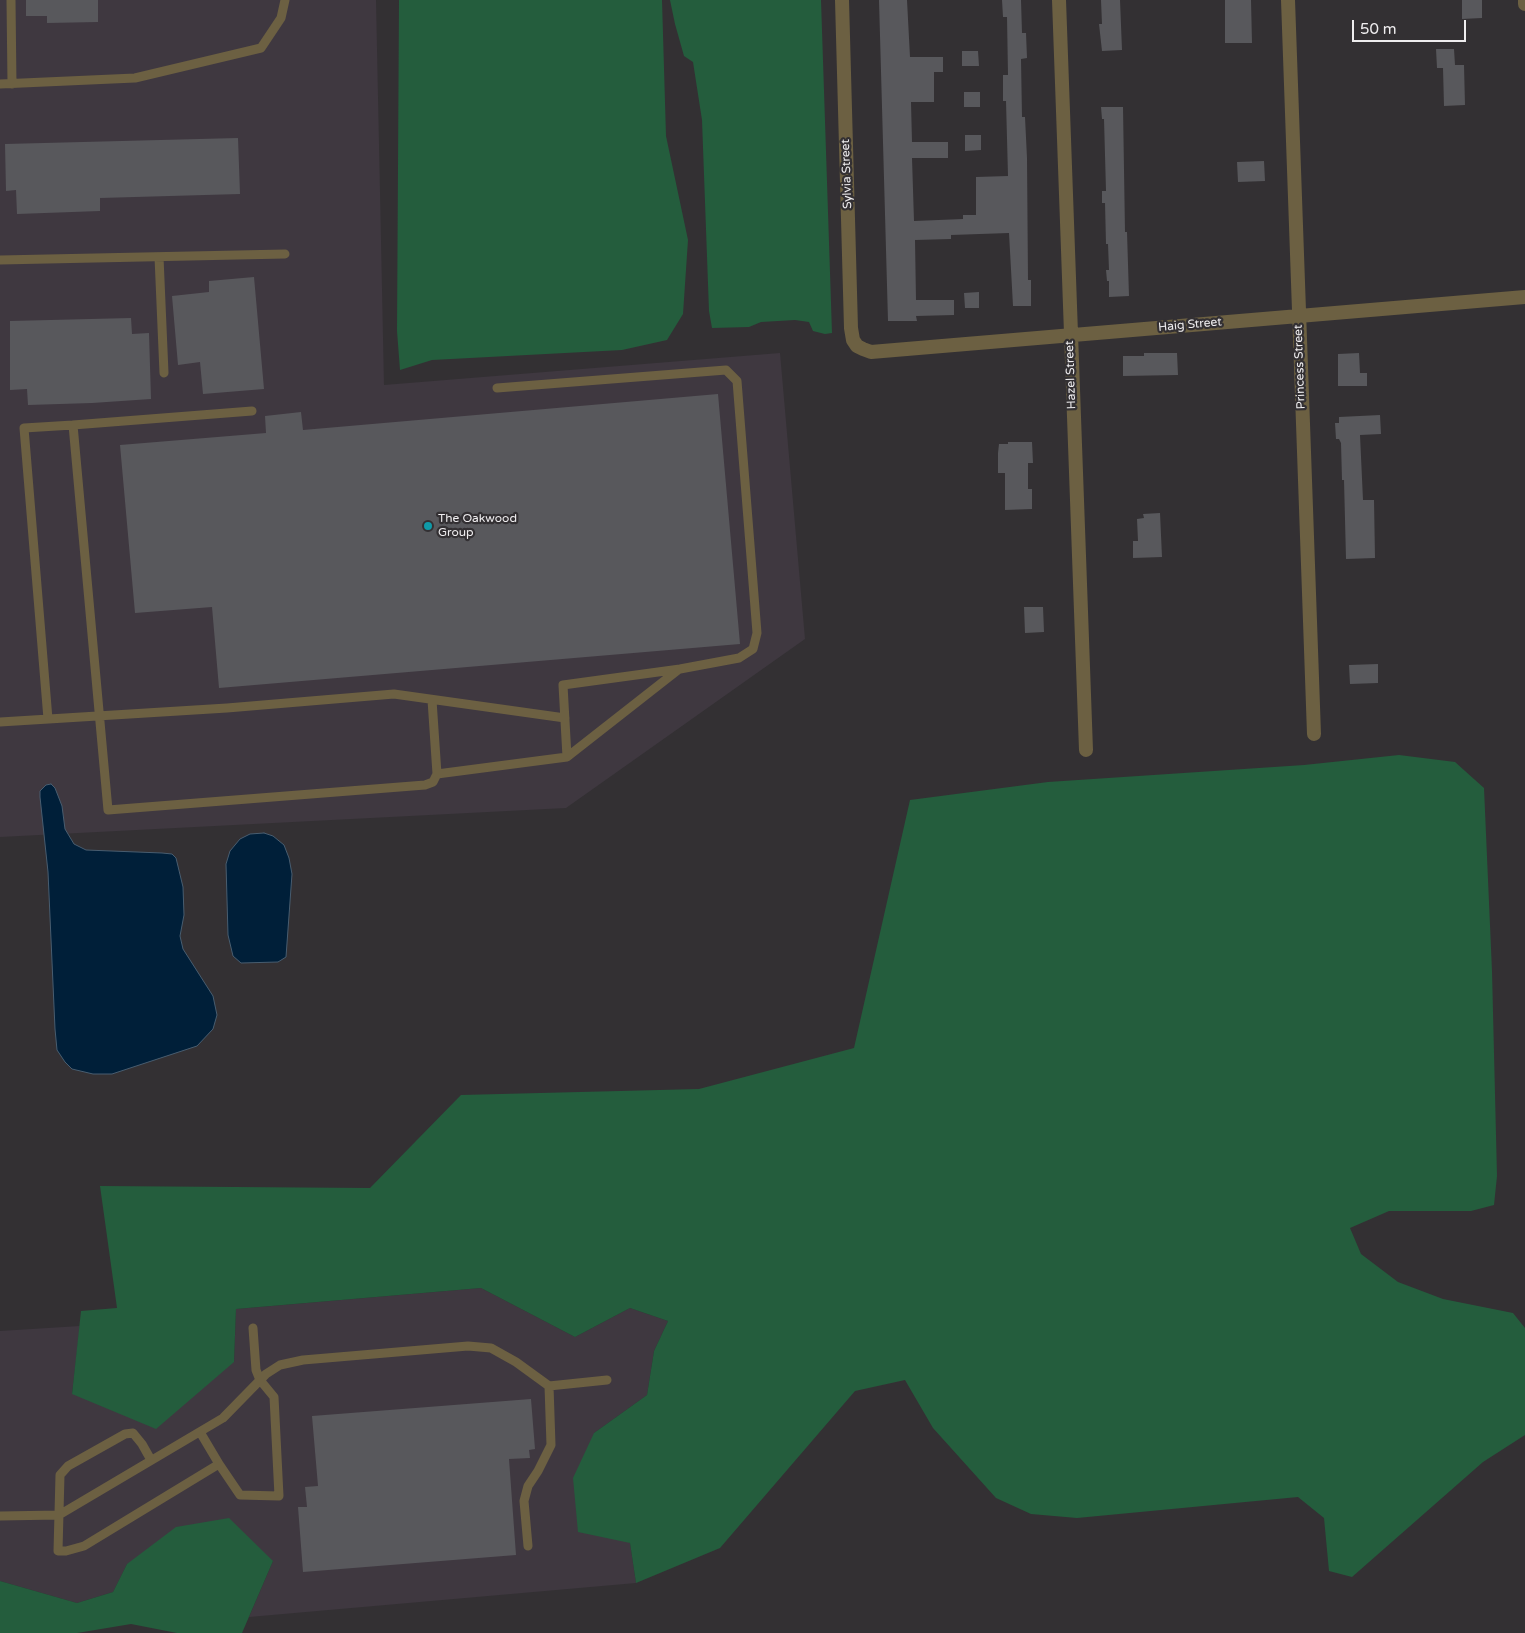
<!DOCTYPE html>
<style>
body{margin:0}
#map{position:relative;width:1525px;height:1633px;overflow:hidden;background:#333033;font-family:"Varela Round",sans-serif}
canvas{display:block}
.scale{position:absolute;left:1352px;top:20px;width:114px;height:22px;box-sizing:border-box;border:2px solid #efedef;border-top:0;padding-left:6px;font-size:15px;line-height:18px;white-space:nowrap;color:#efedef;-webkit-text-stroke:4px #333033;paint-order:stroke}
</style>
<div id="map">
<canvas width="1525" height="1633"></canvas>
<div class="scale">50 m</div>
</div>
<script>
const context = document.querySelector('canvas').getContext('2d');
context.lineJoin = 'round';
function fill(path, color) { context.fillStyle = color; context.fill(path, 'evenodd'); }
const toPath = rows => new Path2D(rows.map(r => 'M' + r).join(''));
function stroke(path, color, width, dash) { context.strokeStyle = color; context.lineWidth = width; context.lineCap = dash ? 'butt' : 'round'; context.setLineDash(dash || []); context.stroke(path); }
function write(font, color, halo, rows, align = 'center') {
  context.font = font + ' "Varela Round",sans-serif'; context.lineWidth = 4.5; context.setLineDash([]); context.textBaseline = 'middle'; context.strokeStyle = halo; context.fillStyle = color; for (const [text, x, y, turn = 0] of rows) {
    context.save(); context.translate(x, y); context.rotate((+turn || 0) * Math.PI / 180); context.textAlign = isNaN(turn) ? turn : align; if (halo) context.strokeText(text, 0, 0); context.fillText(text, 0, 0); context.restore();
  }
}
fill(toPath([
 [0,0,376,0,384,385,780,353,805,639,566,808,0,837],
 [481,1288,575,1337,630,1308,668,1321,654,1351,647,1395,594,1433,630,1543,636,1583,249,1617,273,1561,127,1564,113,1592,77,1603,0,1581,0,1331,80,1326,72,1394,234,1362,236,1309]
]), '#3f3840');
fill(toPath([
 [399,0,662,0,666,136,688,240,683,314,667,340,622,350,432,360,400,370,397,331],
 [670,0,821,0,832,333,825,334,813,331,809,322,795,320,761,322,749,327,712,328,709,311,702,120,693,62,684,56,675,24],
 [1399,755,1455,762,1484,788,1492,971,1497,1176,1494,1205,1471,1211,1389,1211,1350,1228,1361,1254,1398,1282,1443,1299,1513,1313,1525,1328,1525,1435,1483,1462,1352,1577,1329,1571,1324,1518,1298,1497,1077,1518,1031,1514,996,1498,933,1428,905,1380,855,1391,720,1548,636,1583,630,1543,578,1532,573,1478,594,1433,647,1395,654,1351,668,1321,630,1308,575,1337,481,1288,236,1309,234,1362,156,1429,72,1394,81,1311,117,1308,100,1186,370,1188,461,1095,699,1089,854,1048,910,800,1048,782,1304,765],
 [229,1518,273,1561,242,1633,177,1633,131,1624,77,1633,0,1633,0,1581,77,1603,113,1592,127,1564,176,1527]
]), '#245d3d');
const water = toPath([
 [51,784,55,788,62,806,65,829,74,844,86,850,162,853,172,854,176,858,183,887,184,915,180,936,183,949,213,996,217,1015,213,1029,197,1046,112,1074,93,1074,72,1069,65,1062,57,1050,55,1029,48,872,40,797,40,791,46,785,51,784],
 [264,833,273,836,284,845,289,858,292,874,286,957,278,962,241,963,233,956,228,935,226,864,230,851,240,839,250,834,264,833]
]);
fill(water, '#001f39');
stroke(water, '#485d70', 1);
fill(toPath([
 [26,0,98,0,98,22,47,23,47,16,26,16],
 [879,0,907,0,910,57,943,57,943,72,934,72,934,102,911,102,912,142,948,142,948,158,912,158,914,221,963,219,963,215,976,215,976,177,1008,176,1006,101,1003,101,1003,75,1008,75,1007,17,1003,17,1002,0,1021,0,1022,33,1026,33,1027,58,1021,59,1022,117,1025,117,1027,158,1028,280,1031,280,1031,306,1013,306,1009,233,951,235,951,239,915,240,916,300,954,300,954,315,916,316,917,321,888,321],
 [1101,0,1120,0,1122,50,1102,51,1099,24,1102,24],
 [1225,0,1251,0,1252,43,1225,43],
 [1462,0,1482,0,1482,18,1462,19],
 [1436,49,1454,49,1455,65,1464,65,1465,105,1444,106,1443,68,1437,68],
 [962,51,978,51,979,66,962,66],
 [964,92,980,92,980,107,964,107],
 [1101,107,1123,107,1125,232,1127,232,1129,296,1109,297,1109,281,1107,281,1106,270,1109,270,1108,244,1106,244,1105,203,1102,203,1102,191,1106,191,1104,119,1102,119],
 [965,135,981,135,981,150,965,151],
 [238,138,240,194,100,198,100,211,17,214,16,190,6,191,5,144],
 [1264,161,1265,181,1238,182,1237,162],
 [254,277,264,389,203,394,200,362,178,365,172,296,209,292,209,281],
 [979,292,979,308,965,308,964,293],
 [131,318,132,334,149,333,151,399,92,403,28,405,27,389,10,390,10,321],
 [1144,353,1177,353,1178,375,1123,376,1123,356,1144,356],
 [1359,353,1360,373,1367,373,1367,386,1338,386,1338,354],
 [718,394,740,644,219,688,212,607,135,613,120,445,266,433,265,416,301,412,303,430],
 [1380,415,1381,434,1360,435,1363,500,1374,500,1375,558,1346,559,1344,480,1342,480,1341,443,1339,439,1336,439,1335,423,1339,423,1339,417],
 [1008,442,1032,442,1033,463,1028,463,1028,489,1032,489,1032,509,1005,510,1005,473,998,473,998,453,999,444,1008,444],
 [1160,513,1162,557,1133,558,1133,541,1138,541,1137,519,1144,518,1143,514],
 [1024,607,1043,607,1044,632,1025,633],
 [1378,664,1378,683,1350,684,1349,665],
 [531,1399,535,1449,529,1450,530,1458,509,1459,516,1555,303,1572,298,1507,307,1507,305,1487,318,1486,312,1416]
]), '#58585c');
stroke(toPath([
 [11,0,12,84],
 [0,84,135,78,261,48,281,18,285,0],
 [159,257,164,373],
 [0,260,285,254],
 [497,388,726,370,737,381,757,633,753,649,739,658,680,669,563,685,567,757],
 [252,411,73,425,108,810,425,785,433,782,437,774,432,700],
 [48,719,24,428,73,425],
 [0,722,227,708,394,694,565,718],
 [437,774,567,757,678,670],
 [151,1460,142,1444,133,1433,125,1434,68,1466,60,1475,58,1551,66,1551,84,1546,219,1464,200,1432],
 [219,1464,240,1495,279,1496,274,1397,260,1380,256,1370,253,1328],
 [0,1516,59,1515,223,1418,266,1374,280,1365,303,1360,468,1346,491,1348,516,1362,549,1386,607,1380],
 [528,1546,524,1501,528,1486,538,1471,551,1445,549,1386]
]), '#6c6042', 9);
stroke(toPath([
 [842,0,851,328,853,340,857,346,863,349,871,352,1525,297],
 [1059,0,1086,750],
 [1288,0,1314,734],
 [1525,0,1525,4]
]), '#6c6042', 14);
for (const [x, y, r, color] of [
 [428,526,5,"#0f9aa8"]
]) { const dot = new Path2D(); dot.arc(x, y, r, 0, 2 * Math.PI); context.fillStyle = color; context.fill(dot); stroke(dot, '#333033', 2); }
write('12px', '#efedef', '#333033', [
 ["Sylvia Street",847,174,-92],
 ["Haig Street",1190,325,-5],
 ["Princess Street",1300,367,-92],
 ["Hazel Street",1071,375,-92]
]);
write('12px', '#efedef', '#333033', [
 ["The Oakwood",438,519],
 ["Group",438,533]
], 'left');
</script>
